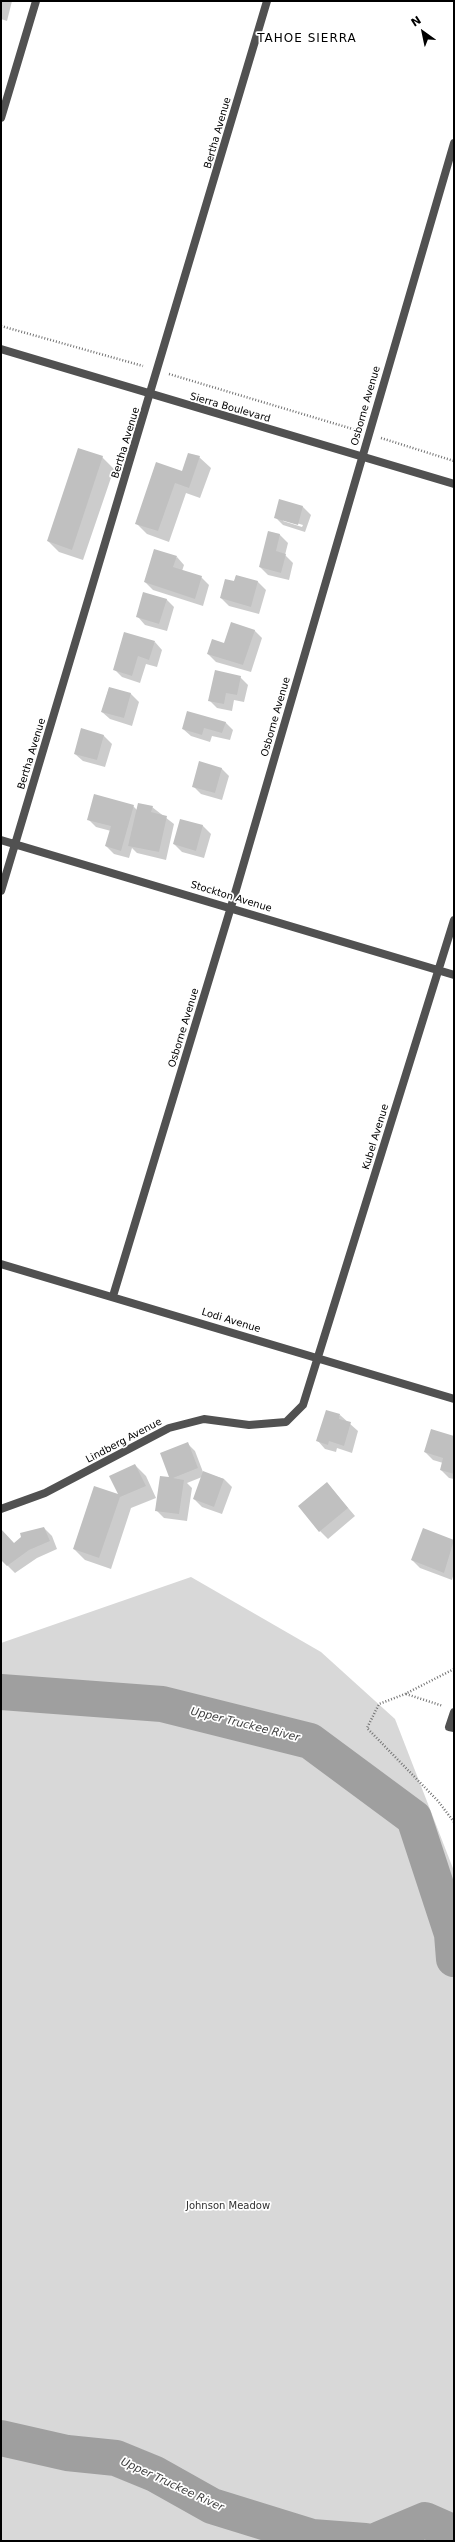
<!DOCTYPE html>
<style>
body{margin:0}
#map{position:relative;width:455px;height:2542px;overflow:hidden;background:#fff;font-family:"DejaVu Sans",sans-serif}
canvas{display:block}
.frame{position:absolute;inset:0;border:2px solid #000;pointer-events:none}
.north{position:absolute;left:403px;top:12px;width:40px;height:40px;-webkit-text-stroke:3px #fff;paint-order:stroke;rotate:327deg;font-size:11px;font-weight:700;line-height:16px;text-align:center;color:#000}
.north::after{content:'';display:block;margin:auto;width:14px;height:18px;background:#000;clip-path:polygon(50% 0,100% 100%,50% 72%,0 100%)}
</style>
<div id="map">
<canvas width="455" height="2542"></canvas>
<div class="frame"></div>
<div class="north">N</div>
</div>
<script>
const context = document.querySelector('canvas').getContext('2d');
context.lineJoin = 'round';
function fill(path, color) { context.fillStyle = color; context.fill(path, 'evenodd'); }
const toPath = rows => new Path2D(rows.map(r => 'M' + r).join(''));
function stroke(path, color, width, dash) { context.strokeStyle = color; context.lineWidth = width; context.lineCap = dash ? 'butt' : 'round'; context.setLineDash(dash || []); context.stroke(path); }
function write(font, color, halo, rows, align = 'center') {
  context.font = font + ' "DejaVu Sans",sans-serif'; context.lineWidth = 3.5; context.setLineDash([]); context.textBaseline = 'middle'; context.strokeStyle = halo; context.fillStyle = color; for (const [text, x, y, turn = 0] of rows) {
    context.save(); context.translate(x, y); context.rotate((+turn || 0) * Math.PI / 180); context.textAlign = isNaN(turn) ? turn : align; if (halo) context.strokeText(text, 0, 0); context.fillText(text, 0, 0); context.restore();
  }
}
fill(toPath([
 [191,1577,321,1652,395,1719,454,1871,454,2541,1,2541,1,1643]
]), '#d8d8d8');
fill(toPath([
 [1,1,12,1,7,21,1,19],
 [102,457,114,469,83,560,59,552,48,541],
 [199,457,211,468,200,498,186,493,169,542,147,534,136,523,183,472],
 [280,501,303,507,311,515,305,532,283,525,275,517],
 [283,519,303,525,302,527,283,521],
 [269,532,280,535,288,543,285,555,293,563,289,580,268,575,260,567],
 [177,557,184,565,182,571,201,577,209,585,203,606,153,590,145,582],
 [236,576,258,582,266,590,259,614,229,606,221,598,234,582],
 [166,599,174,607,167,631,145,625,138,617],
 [254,630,262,638,251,672,216,662,208,654],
 [155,642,162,650,157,667,146,664,140,683,122,677,114,669],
 [240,677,248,685,244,702,234,700,232,711,217,708,209,700],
 [109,688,131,694,139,702,132,726,110,719,102,712],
 [225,722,233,730,230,740,212,736,210,742,191,736,183,729],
 [82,730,104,736,112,744,105,767,83,761,75,754],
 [221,768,229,776,222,800,201,794,193,786],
 [133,806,137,810,152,807,174,824,166,860,137,853,132,848,129,858,114,854,106,846,111,831,96,827,88,819],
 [181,820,203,826,211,834,204,858,182,852,174,844],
 [340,1415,358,1431,352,1453,337,1448,336,1452,325,1449,318,1441],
 [454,1437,454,1479,449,1478,441,1470,443,1463,433,1460,425,1452],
 [188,1444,195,1451,203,1472,224,1479,232,1487,222,1514,202,1507,194,1499,202,1477,187,1483,192,1488,187,1521,164,1518,156,1510],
 [135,1465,146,1476,156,1498,131,1508,111,1569,85,1560,74,1549,120,1495],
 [327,1483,355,1516,328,1539,320,1531],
 [44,1528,52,1536,57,1549,37,1558,15,1573,1,1559,1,1530,15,1545],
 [424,1530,454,1541,454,1573,452,1580,420,1568,412,1560]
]), '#0003');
stroke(toPath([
 [1,1692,162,1704,310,1741,414,1818,452,1934,454,1959],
 [1,2438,67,2453,116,2458,155,2474,212,2506,312,2537,365,2541],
 [375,2541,425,2520,450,2531,450,2541]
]), '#9f9f9f', 36);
fill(toPath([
 [78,448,103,456,72,550,47,541],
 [188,453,200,456,189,488,175,483,158,531,135,524,156,462,182,471],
 [279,499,303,506,298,525,274,518],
 [268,531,280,534,276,551,286,554,281,573,259,567],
 [154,549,177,556,173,567,202,576,195,599,144,582],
 [236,575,258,581,251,607,220,598,225,579,234,581],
 [143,592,167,599,159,624,136,617],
 [231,622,255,630,243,665,207,654,212,639,224,643],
 [124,632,155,641,149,660,138,656,132,676,113,670],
 [215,670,241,676,237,695,226,693,224,704,208,701],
 [109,687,131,693,124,718,101,712],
 [187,711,226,722,222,733,204,728,202,735,182,729],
 [81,728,104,735,97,760,74,754],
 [199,761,222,768,215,793,192,787],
 [94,794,134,805,121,851,105,846,111,826,87,820],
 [138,803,153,806,151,812,167,816,159,852,128,846],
 [180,819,203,825,196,851,173,844],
 [326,1410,340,1414,339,1419,351,1422,344,1446,329,1441,328,1445,316,1441],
 [431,1429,454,1436,454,1474,440,1470,443,1458,424,1452],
 [188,1442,198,1468,173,1478,184,1480,179,1514,155,1511,160,1476,169,1477,160,1453],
 [135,1464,146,1486,120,1497,99,1558,73,1549,94,1486,118,1494,109,1476],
 [203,1471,224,1479,214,1507,193,1499],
 [327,1482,348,1508,319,1532,298,1506],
 [44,1527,50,1541,29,1550,7,1566,1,1560,1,1529,14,1543,21,1537,20,1533],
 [423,1528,454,1540,444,1573,411,1560]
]), '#c0c0c0');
stroke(toPath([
 [1,326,143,366],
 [169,374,356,430],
 [381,438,454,461],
 [454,1669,405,1694,379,1704,367,1728,438,1801,454,1822],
 [406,1694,443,1706]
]), '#737373', 2.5, [1, 2]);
stroke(toPath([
 [1,118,36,1],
 [1,840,454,975],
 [1,891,267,1],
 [1,1264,454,1399],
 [113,1296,231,907,454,143],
 [1,1509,45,1493,169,1428,204,1419,249,1425,286,1422,303,1405,454,920],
 [454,1712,449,1727,454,1728]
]), '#515151', 8);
stroke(toPath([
 [1,349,454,484]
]), '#515151', 8);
write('10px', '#000', '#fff', [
 ["Bertha Avenue",218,133,-74],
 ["Osborne Avenue",366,406,-74],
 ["Sierra Boulevard",230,408,16],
 ["Bertha Avenue",126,443,-73],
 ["Osborne Avenue",276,717,-74],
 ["Bertha Avenue",32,754,-73],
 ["Stockton Avenue",231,897,17],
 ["Osborne Avenue",184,1028,-73],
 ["Kubel Avenue",376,1137,-73],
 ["Lodi Avenue",231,1321,17],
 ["Lindberg Avenue",124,1441,-28]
]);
write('10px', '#2f2f2f', '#fff', [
 ["Johnson Meadow",228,2206]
]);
write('italic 11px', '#404040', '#fff', [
 ["Upper Truckee River",245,1725,14],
 ["Upper Truckee River",172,2485,25]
]);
context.letterSpacing = '1px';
write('12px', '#000', '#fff', [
 ["TAHOE SIERRA",307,39]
]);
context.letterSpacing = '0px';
</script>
